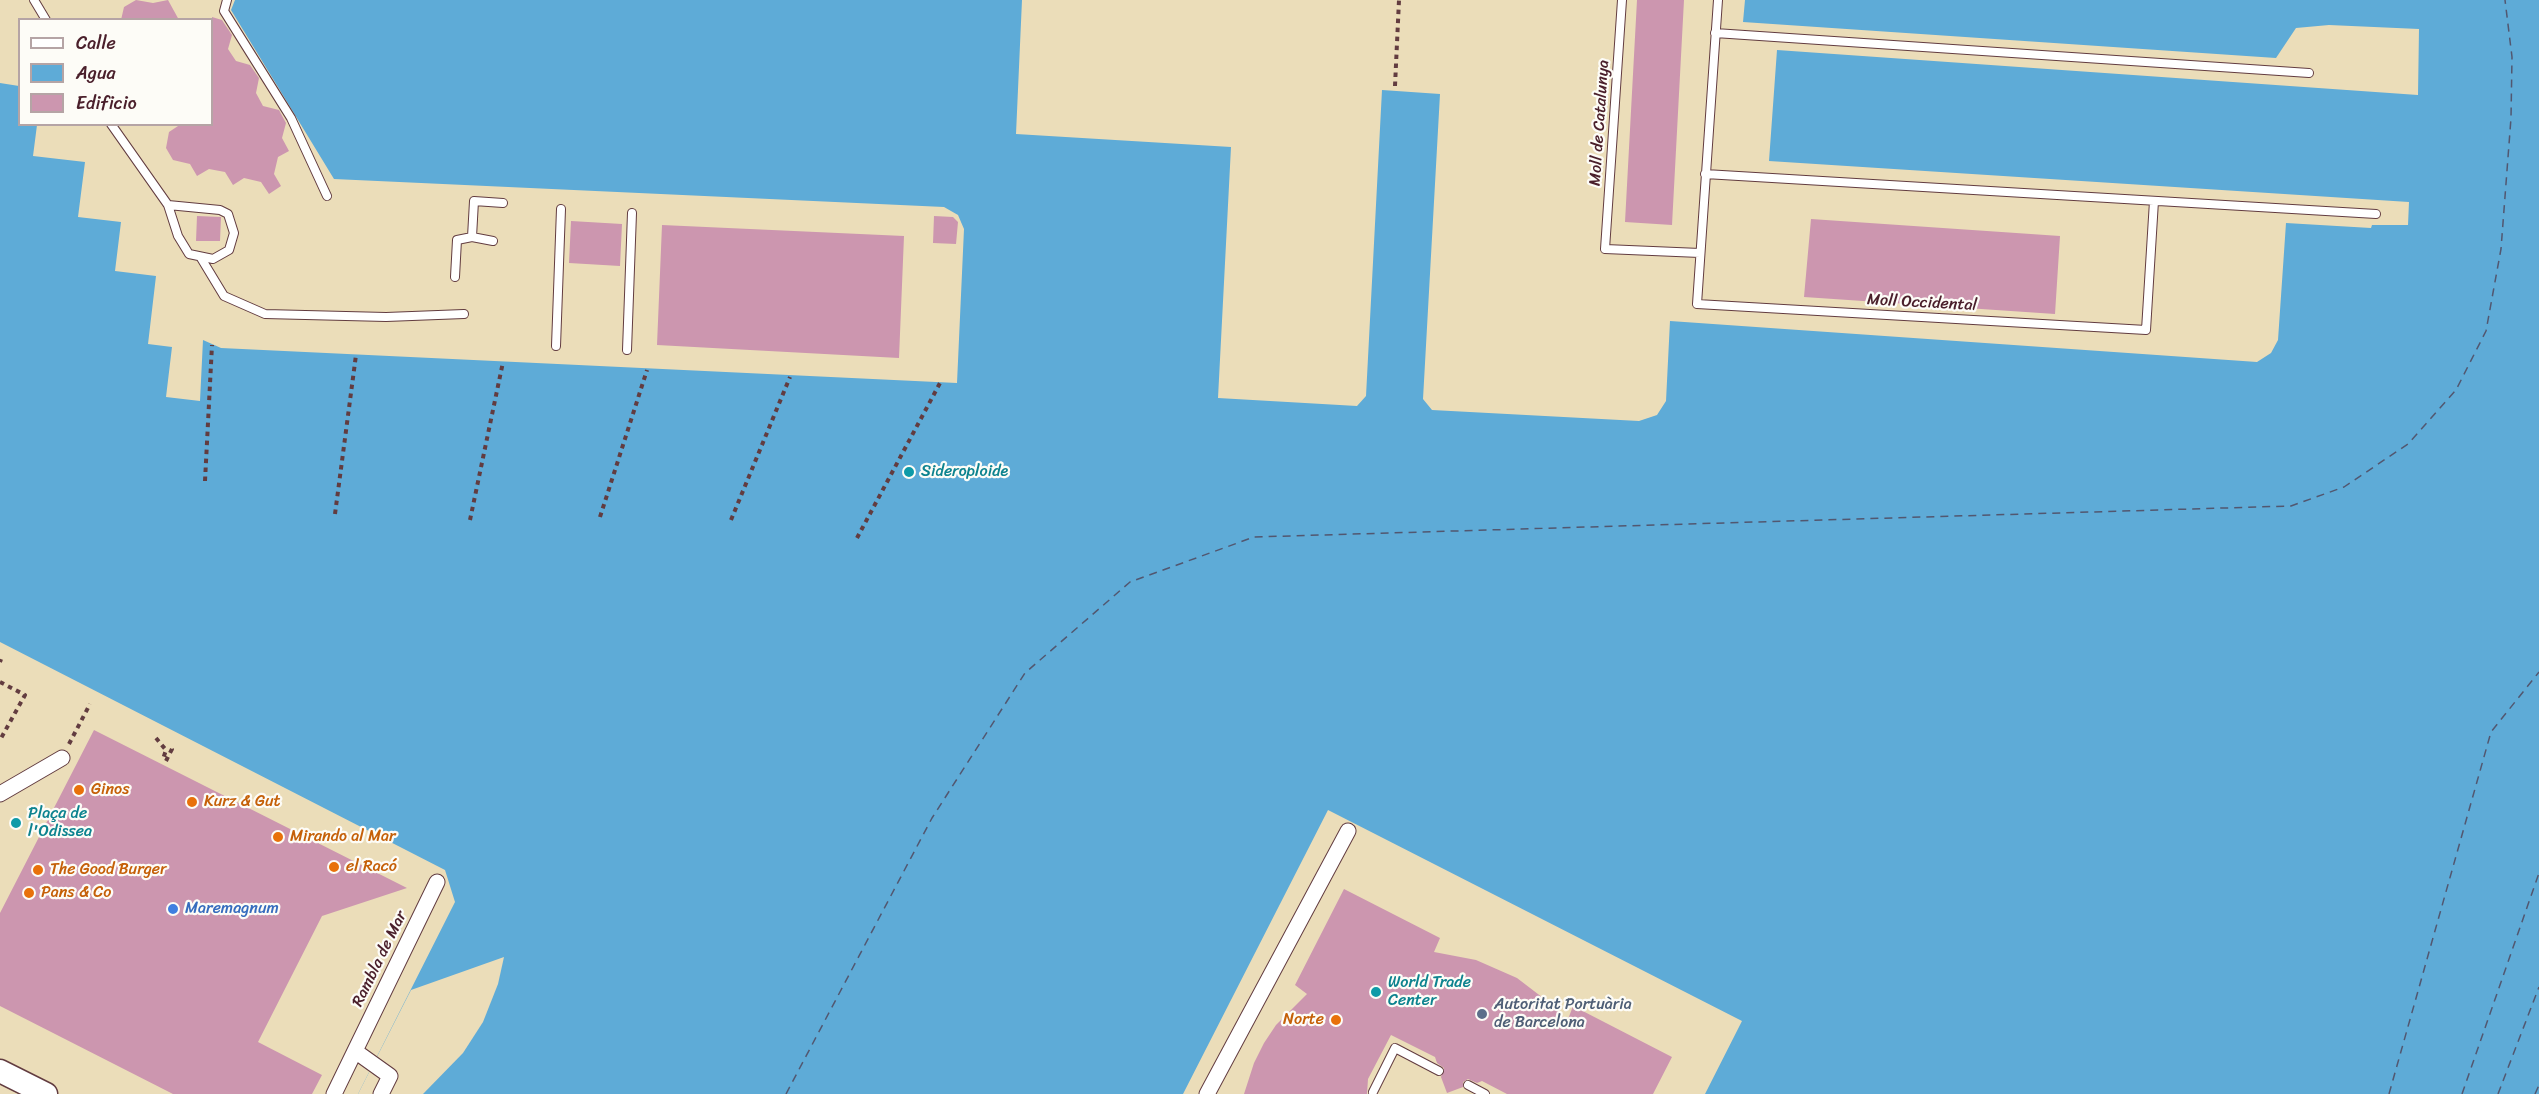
<!DOCTYPE html>
<meta charset="utf-8">
<style>
body{margin:0}
#map{position:relative;width:2539px;height:1094px;overflow:hidden;background:#ebddb9;font-family:Sriracha,sans-serif}
canvas{display:block}
.legend{position:absolute;left:18px;top:18px;width:195px;height:108px;box-sizing:border-box;background:#fdfcf7;border:2px solid #b5a4a5;margin:0;padding:8px 10px;list-style:none;font-size:18px;color:#4a1f2b}
.legend li{display:flex;align-items:center;gap:12px;height:30px}
.legend b{width:30px;border:2px solid #b5a4a5}
</style>
<div id="map">
<canvas width="2539" height="1094"></canvas>
<ul class="legend">
<li><b style="height:8px;background:#fff"></b>Calle</li>
<li><b style="height:16px;background:#5eabd7"></b>Agua</li>
<li><b style="height:16px;background:#cc96af"></b>Edificio</li>
</ul>
</div>
<script>
const context = document.querySelector('canvas').getContext('2d');
context.lineJoin = 'round';
function fill(path, color) { context.fillStyle = color; context.fill(path, 'evenodd'); }
const toPath = rows => new Path2D(rows.map(r => 'M' + r).join(''));
function stroke(path, color, width, dash) { context.strokeStyle = color; context.lineWidth = width; context.lineCap = dash ? 'butt' : 'round'; context.setLineDash(dash || []); context.stroke(path); }
function write(font, color, halo, rows, align = 'center') {
  context.font = font + ' Sriracha,sans-serif'; context.lineWidth = 4.5; context.setLineDash([]); context.textBaseline = 'middle'; context.strokeStyle = halo; context.fillStyle = color; for (const [text, x, y, turn = 0] of rows) {
    context.save(); context.translate(x, y); context.rotate((+turn || 0) * Math.PI / 180); context.textAlign = isNaN(turn) ? turn : align; if (halo) context.strokeText(text, 0, 0); context.fillText(text, 0, 0); context.restore();
  }
}
fill(toPath([
 [235,0,1022,0,1016,134,1231,147,1218,398,1357,406,1366,396,1382,90,1440,94,1423,399,1432,410,1639,421,1657,415,1666,401,1670,321,2257,362,2271,353,2278,340,2286,223,2371,228,2372,225,2408,225,2409,202,1769,161,1777,50,2418,95,2419,29,2329,25,2296,28,2276,58,1743,22,1745,0,2539,0,2539,1094,1705,1094,1742,1021,1328,810,1183,1094,358,1094,455,902,445,870,0,642,0,83,19,86,20,124,37,125,33,156,85,162,78,217,121,222,115,271,156,276,148,344,172,347,166,397,200,401,203,340,221,348,957,383,964,229,958,215,944,207,334,179,231,10]
]), '#5eabd7');
fill(toPath([
 [504,957,498,984,483,1022,463,1053,423,1094,358,1094,411,990]
]), '#ebddb9');
stroke(toPath([
 [786,1094,932,818,1025,673,1130,582,1254,537,2291,506,2344,487,2408,444,2456,390,2486,331,2501,249,2511,118,2512,57,2505,0],
 [2389,1094,2491,732,2539,672],
 [2462,1094,2539,873],
 [2498,1094,2539,987],
 [2535,1094,2539,1085]
]), '#525770', 1.5, [8, 6]);
fill(toPath([
 [136,0,153,3,168,0,179,20,121,20,124,7],
 [1637,0,1684,0,1672,225,1625,222],
 [212,17,222,20,232,35,228,49,236,61,250,65,259,78,256,93,263,106,279,110,286,123,282,138,289,151,278,157,274,174,281,186,269,194,261,182,244,178,233,185,225,172,209,169,197,176,190,164,173,160,166,148,169,132,181,124,212,124],
 [197,216,221,217,220,241,196,241],
 [934,216,953,217,958,222,956,244,933,243],
 [1811,219,2060,236,2055,314,1804,297],
 [571,221,622,224,620,266,569,263],
 [662,225,904,236,899,358,657,345],
 [94,730,407,888,322,916,258,1042,322,1075,312,1094,173,1094,0,1006,0,913],
 [1344,889,1440,938,1434,952,1476,960,1517,978,1551,1004,1567,1022,1573,1006,1672,1057,1653,1094,1507,1094,1482,1081,1477,1083,1468,1079,1463,1082,1463,1087,1447,1093,1441,1077,1444,1068,1437,1063,1435,1057,1391,1035,1368,1079,1367,1094,1244,1094,1254,1063,1264,1043,1276,1025,1307,994,1295,985]
]), '#cc96af');
const lane = toPath([
 [34,0,46,20],
 [227,0,224,11,291,118,327,196],
 [1622,0,1605,249,1700,253],
 [1718,0,1697,304,2146,330,2154,201],
 [1715,33,2309,73],
 [111,124,168,205,178,236,189,254,213,259,229,250,234,233,228,214,220,210,168,205],
 [1705,174,2376,214],
 [472,237,474,201,503,203],
 [201,258,224,296,265,314,386,317,464,314],
 [455,277,457,240,472,237,493,241],
 [556,346,561,209],
 [627,350,632,213],
 [1468,1085,1485,1094],
 [1373,1092,1395,1048,1439,1071]
]);
const street = toPath([
 [0,794,62,758],
 [355,1051,390,1076,381,1094],
 [334,1094,437,882],
 [1207,1094,1348,831]
]);
const secondary = toPath([
 [0,1071,46,1094]
]);
stroke(lane, '#623c40', 10);
stroke(street, '#623c40', 17);
stroke(secondary, '#623c40', 25);
stroke(toPath([
 [1395,86,1399,0],
 [205,481,212,345],
 [335,514,356,355],
 [600,517,647,370],
 [470,520,503,362],
 [731,520,790,377],
 [857,538,940,383],
 [0,662,1,659],
 [0,682,25,695,0,740],
 [156,738,166,750,163,759],
 [69,744,90,704],
 [166,761,172,749,171,746]
]), '#623c40', 4, [4.5, 4.5]);
stroke(lane, '#fff', 8);
stroke(street, '#fff', 15);
stroke(secondary, '#fff', 22);
for (const [x, y, r, color] of [
 [909,472,6,"#0f9aa8"],
 [79,790,6,"#e8710a"],
 [192,802,6,"#e8710a"],
 [16,823,6,"#0f9aa8"],
 [278,837,6,"#e8710a"],
 [334,867,6,"#e8710a"],
 [38,870,6,"#e8710a"],
 [29,893,6,"#e8710a"],
 [173,909,6,"#3f7fe0"],
 [1376,992,6,"#0f9aa8"],
 [1482,1014,6,"#5c6f8a"],
 [1336,1020,6,"#e8710a"]
]) { const dot = new Path2D(); dot.arc(x, y, r, 0, 2 * Math.PI); context.fillStyle = color; context.fill(dot); stroke(dot, '#fdfcf7', 2); }
write('16px', '#4a1f2b', '#fdfcf7', [
 ["Moll de Catalunya",1600,123,-86],
 ["Moll Occidental",1922,303,3],
 ["Rambla de Mar",380,959,-64]
]);
write('16px', '#0d838f', '#fdfcf7', [
 ["Sideroploide",921,472],
 ["Plaça de",28,814],
 ["l'Odissea",28,832],
 ["World Trade",1388,983],
 ["Center",1388,1001]
], 'left');
write('16px', '#c56008', '#fdfcf7', [
 ["Ginos",91,790],
 ["Kurz & Gut",204,802],
 ["Mirando al Mar",290,837],
 ["el Racó",346,867],
 ["The Good Burger",50,870],
 ["Pans & Co",41,893],
 ["Norte",1324,1020,"right"]
], 'left');
write('16px', '#366cbe', '#fdfcf7', [
 ["Maremagnum",185,909]
], 'left');
write('16px', '#4e5e75', '#fdfcf7', [
 ["Autoritat Portuària",1494,1005],
 ["de Barcelona",1494,1023]
], 'left');
</script>
